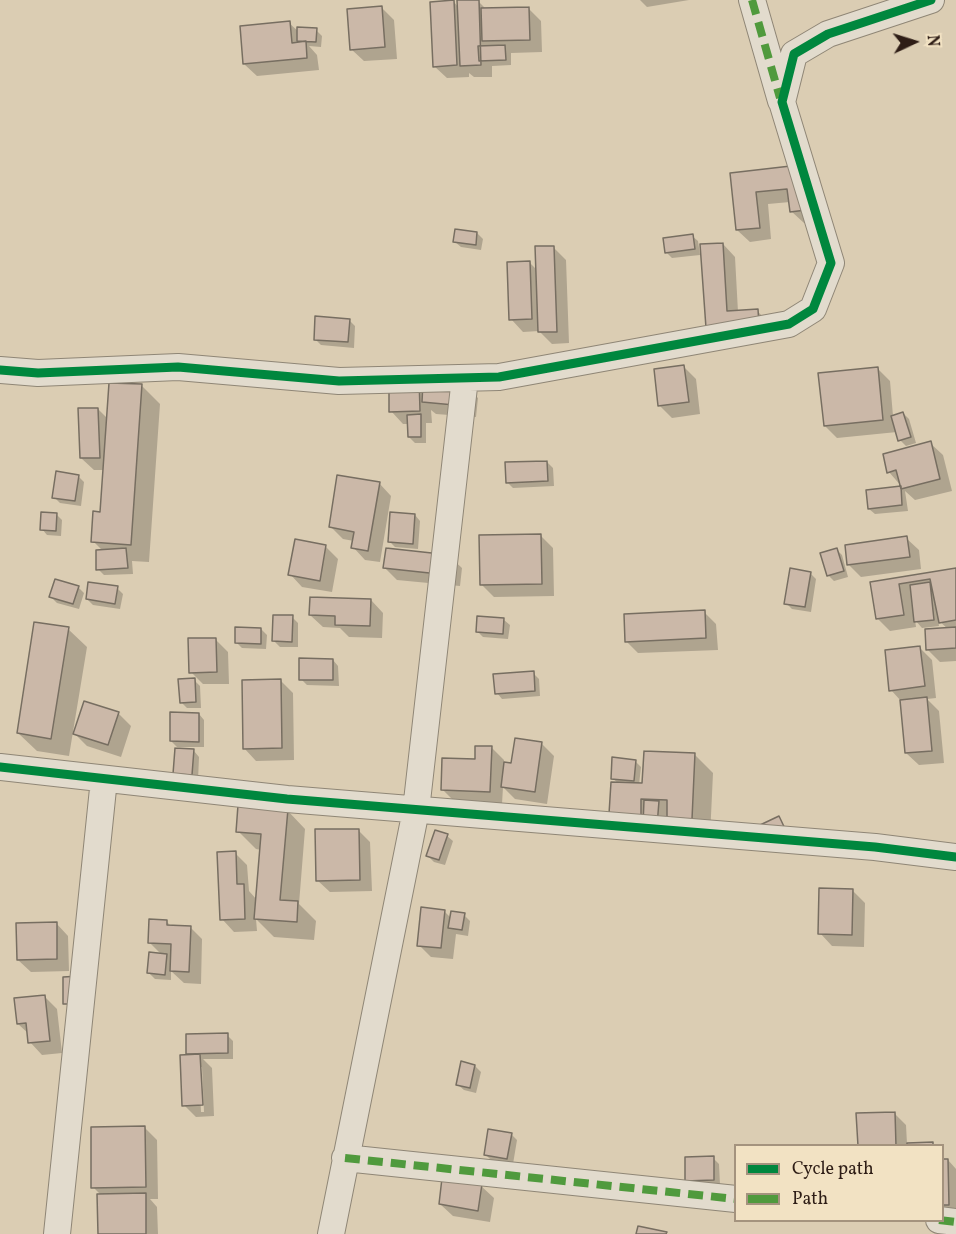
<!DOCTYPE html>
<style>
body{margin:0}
#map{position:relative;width:956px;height:1234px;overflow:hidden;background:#dbcdb3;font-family:Vollkorn,serif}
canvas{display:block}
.legend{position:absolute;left:734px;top:1144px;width:210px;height:78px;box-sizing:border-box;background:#f2e2c3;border:2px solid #a4937e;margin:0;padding:8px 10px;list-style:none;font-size:18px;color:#2e1d16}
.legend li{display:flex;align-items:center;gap:12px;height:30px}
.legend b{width:30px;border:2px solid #a4937e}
.north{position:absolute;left:884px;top:12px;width:60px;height:60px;-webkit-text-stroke:4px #f2e2c3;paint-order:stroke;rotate:86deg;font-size:16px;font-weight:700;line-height:24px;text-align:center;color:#2e1d16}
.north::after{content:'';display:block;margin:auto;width:21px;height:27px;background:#2e1d16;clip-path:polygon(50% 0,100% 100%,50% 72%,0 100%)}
</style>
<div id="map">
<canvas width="956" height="1234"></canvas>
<ul class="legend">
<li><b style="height:8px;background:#00873e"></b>Cycle path</li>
<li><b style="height:8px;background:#509a3d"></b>Path</li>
</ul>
<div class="north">N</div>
</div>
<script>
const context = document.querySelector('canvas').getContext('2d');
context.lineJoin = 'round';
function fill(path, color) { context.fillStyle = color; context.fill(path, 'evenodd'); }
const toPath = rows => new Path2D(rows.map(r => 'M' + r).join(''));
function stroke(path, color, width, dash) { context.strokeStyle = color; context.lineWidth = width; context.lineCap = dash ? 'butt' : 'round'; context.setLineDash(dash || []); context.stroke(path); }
fill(toPath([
 [640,0,689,0,647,7],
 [478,1,487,10,528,8,541,21,542,52,511,53,511,65,492,66,492,77,474,77,469,73,469,77,447,78,434,66,454,2,459,8],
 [382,8,394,20,397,59,364,61,351,49],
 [289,23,299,32,316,30,322,36,321,47,309,46,317,55,319,70,257,76,244,64],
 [808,165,820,178,825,221,804,223,791,211,790,202,768,204,771,239,750,242,737,230,731,174],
 [477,233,483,239,481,250,461,247,455,242],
 [692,236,698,241,700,255,672,258,666,252],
 [723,244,735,257,738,312,757,311,770,323,720,340],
 [553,247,566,260,569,343,552,344,539,331,523,332,511,319,530,263,537,270],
 [349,320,355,326,354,348,321,345,315,339],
 [684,367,696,379,700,414,672,418,660,406],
 [878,369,890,381,893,416,903,413,909,419,916,443,906,446,900,440,897,432,837,438,825,426],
 [390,379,465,386,478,398,476,417,436,414,431,410,432,423,426,423,426,443,415,443,409,437,409,424,403,424,391,411],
 [142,386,160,404,149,562,132,561,133,574,104,575,98,569,103,551,93,541,102,514,105,470,94,470,81,458,98,409,108,419],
 [930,443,943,455,952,491,915,500,905,491,908,511,875,514,869,509,902,487,889,472],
 [547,462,553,468,554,486,513,488,507,482],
 [78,476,84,482,81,506,60,503,54,497],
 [379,483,391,496,380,562,365,560,353,547,354,541,343,539,330,526],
 [56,514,62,520,61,536,47,535,42,529],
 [415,515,420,521,418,549,395,547,389,541],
 [541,536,553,548,554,596,494,597,481,584],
 [906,538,919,550,921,569,861,577,849,565],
 [325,546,338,559,332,592,302,587,290,574],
 [836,549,842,555,848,577,834,581,828,575],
 [449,556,462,568,460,586,397,580,385,568],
 [956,570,956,661,940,662,928,650,948,629,938,620,939,626,922,628,915,620,916,627,890,631,877,618,872,583],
 [810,573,816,579,811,612,792,609,786,603],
 [78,587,84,593,79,609,57,603,51,597],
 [117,588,123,594,120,609,93,605,87,599],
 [371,600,383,613,382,638,349,637,340,628,323,627,310,615],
 [704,612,716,624,718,650,638,653,626,641],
 [292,617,298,623,298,647,280,647,274,641],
 [504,620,510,625,508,639,483,637,477,631],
 [68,629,87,647,69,756,37,751,18,733],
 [261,629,267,635,266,649,242,648,236,642],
 [215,639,228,652,229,684,203,684,191,672],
 [920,648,932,660,936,698,927,699,939,711,944,763,919,765,906,753,901,701,891,690],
 [333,660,338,666,339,686,307,685,301,679],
 [533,673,539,679,540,696,502,699,497,693],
 [194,680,200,686,201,708,187,708,181,702],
 [281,681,293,693,294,760,256,761,244,748],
 [118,713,131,726,121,757,87,746,75,734],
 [199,714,204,720,204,747,177,747,171,741],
 [542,744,554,756,547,804,515,799,503,787,502,804,455,802,442,789,492,748,504,760,504,764,513,765],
 [194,751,199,757,198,781,175,773],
 [695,755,713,773,710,837,668,817,663,817,629,832,618,783,612,778,635,761,641,767,639,785],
 [287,810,305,829,299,904,316,921,314,940,274,937,256,919,257,931,234,932,222,919,235,853,247,865,249,891,257,900,261,850,256,849,238,831],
 [358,830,370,842,372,891,330,892,317,880],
 [447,836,453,841,445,865,434,862,428,856],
 [852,890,865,903,864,947,832,946,820,933],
 [444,911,451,918,464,915,470,921,468,936,456,934,453,959,431,957,419,945],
 [166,921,172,927,190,927,202,939,201,984,184,983,171,971,171,980,155,979,149,973,162,955,149,942],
 [56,923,68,936,69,971,31,972,18,960],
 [44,996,57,1009,62,1053,42,1055,30,1042,29,1034,18,1024],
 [227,1035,233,1041,233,1059,203,1059,212,1068,214,1116,196,1117,184,1105,191,1056,188,1053],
 [199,1067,202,1067,204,1112,201,1112],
 [475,1066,481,1072,476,1093,464,1090,458,1085],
 [894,1113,906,1125,907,1144,934,1146,859,1146],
 [145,1128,157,1140,158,1199,150,1199,157,1207,158,1234,99,1234,101,1195,93,1187],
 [511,1134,517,1140,513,1164,492,1161,486,1155],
 [942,1154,945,1161,948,1160,956,1169,956,1217,942,1215],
 [713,1158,719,1164,720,1185,693,1186,687,1180],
 [481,1186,494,1198,490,1222,453,1216,440,1204]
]), '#0003');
const building = toPath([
 [454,0,457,65,433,67,430,2,454,0],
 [457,0,479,0,481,65,460,66,457,0],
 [382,6,385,47,350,50,347,9,382,6],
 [529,7,530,40,482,41,481,8,529,7],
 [290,21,292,43,306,41,307,58,243,64,240,26,290,21],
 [297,27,317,28,316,42,297,41,297,27],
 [505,45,506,60,479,61,478,46,505,45],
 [808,164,814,209,790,212,787,189,756,192,760,228,736,230,730,173,808,164],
 [455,229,477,232,476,245,453,242,455,229],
 [693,234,695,249,665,253,663,238,693,234],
 [723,243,727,311,758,309,759,325,706,328,700,244,723,243],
 [535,246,554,246,557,332,538,332,535,246],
 [530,261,532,319,509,320,507,262,530,261],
 [315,316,350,319,348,342,314,340,315,316],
 [684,365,689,402,658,406,654,369,684,365],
 [878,367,883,420,824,426,818,373,878,367],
 [419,377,420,411,389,412,389,378,419,377],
 [423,381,466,384,465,406,422,402,423,381],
 [109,383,142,384,131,545,91,542,93,511,100,512,109,383],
 [78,408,98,408,100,458,80,458,78,408],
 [903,412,911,437,898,441,891,416,903,412],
 [421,414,421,437,408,437,407,415,421,414],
 [931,441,940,479,901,489,896,470,887,473,883,454,931,441],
 [547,461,548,481,506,483,505,462,547,461],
 [56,471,79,475,75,501,52,498,56,471],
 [337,475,380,482,368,551,351,548,354,532,329,527,337,475],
 [901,486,902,505,868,509,866,490,901,486],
 [41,512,57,513,56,531,40,530,41,512],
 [390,512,415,514,413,544,388,542,390,512],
 [541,534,542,584,480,585,479,535,541,534],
 [907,536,910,557,847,565,845,545,907,536],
 [295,539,326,545,320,581,288,575,295,539],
 [126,548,128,568,96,570,96,550,126,548],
 [386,548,450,555,448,575,383,568,386,548],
 [837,548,844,571,827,576,820,553,837,548],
 [790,568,811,572,805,607,784,604,790,568],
 [956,568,956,620,939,623,930,579,899,584,904,615,876,619,870,582,956,568],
 [55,579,79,586,73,604,49,597,55,579],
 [88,582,118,586,115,604,86,599,88,582],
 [930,582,934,620,914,622,910,585,930,582],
 [310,597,371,599,370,626,335,625,335,616,309,615,310,597],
 [705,610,706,638,625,642,624,614,705,610],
 [273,615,293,615,292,642,272,641,273,615],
 [477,616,504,618,503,634,476,632,477,616],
 [34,622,69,627,51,739,17,733,34,622],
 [235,627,261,628,261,644,235,643,235,627],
 [956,627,956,648,926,650,925,629,956,627],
 [188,638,216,638,217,672,189,673,188,638],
 [920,646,925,686,889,691,885,650,920,646],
 [299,658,333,659,333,680,299,680,299,658],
 [534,671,535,691,495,694,493,674,534,671],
 [195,678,196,702,180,703,178,679,195,678],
 [281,679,282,748,243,749,242,680,281,679],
 [927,697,932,751,905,753,900,700,927,697],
 [84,701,119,712,108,745,73,734,84,701],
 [170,712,199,713,199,742,170,741,170,712],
 [515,738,542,742,535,792,501,787,504,762,511,763,515,738],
 [475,746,492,746,490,792,441,790,442,758,475,759,475,746],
 [175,748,194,749,192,775,173,774,175,748],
 [644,751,695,753,692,819,667,818,667,800,641,799,641,816,609,814,611,782,642,783,644,751],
 [612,757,636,760,634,781,611,779,612,757],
 [644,800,659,801,657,826,643,825,644,800],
 [238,805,288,809,280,900,298,901,297,922,254,919,261,834,236,832,238,805],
 [779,816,788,835,760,825,779,816],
 [315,829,359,829,360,880,316,881,315,829],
 [435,830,448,834,439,860,426,856,435,830],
 [236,851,237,884,244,884,245,919,220,920,217,852,236,851],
 [819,888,853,889,852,935,818,934,819,888],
 [421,907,445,910,441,948,417,946,421,907],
 [451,911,465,913,462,930,448,928,451,911],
 [149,919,167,920,167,925,191,926,189,972,170,971,171,944,148,943,149,919],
 [57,922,57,959,17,960,16,923,57,922],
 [149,952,167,954,165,975,147,973,149,952],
 [80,976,80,1004,63,1004,63,977,80,976],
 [45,995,50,1041,28,1043,26,1023,17,1024,14,998,45,995],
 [228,1033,228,1053,186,1054,186,1034,228,1033],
 [200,1054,203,1105,182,1106,180,1055,200,1054],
 [461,1061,475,1065,470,1088,456,1085,461,1061],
 [895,1112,896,1146,858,1146,856,1113,895,1112],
 [145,1126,146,1187,91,1188,91,1127,145,1126],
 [488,1129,512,1133,507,1159,484,1155,488,1129],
 [933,1142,933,1146,907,1146,907,1143,933,1142],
 [714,1156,714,1180,685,1181,685,1157,714,1156],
 [942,1159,948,1159,949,1205,942,1205,942,1159],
 [442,1178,482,1184,478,1211,439,1204,442,1178],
 [146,1193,146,1234,98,1234,97,1194,146,1193],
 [638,1226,667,1232,666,1234,636,1234,638,1226]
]);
fill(building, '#cbb8a8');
stroke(building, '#776e61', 1.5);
const minor = toPath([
 [752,0,781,101],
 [0,370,38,373,178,367,339,381,499,377,789,324,813,309,831,263,782,102,794,54,828,34,931,0],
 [0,767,287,799,875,847,956,857],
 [345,1158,736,1199],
 [939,1220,956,1222],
 [57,1234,104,779],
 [331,1234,416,810,465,378]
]);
stroke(minor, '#8f8676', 28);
stroke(minor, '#e2dbcd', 26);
stroke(toPath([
 [752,0,780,98],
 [345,1158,736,1199],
 [939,1220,956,1222]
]), '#509a3d', 8, [15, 8]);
stroke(toPath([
 [0,370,38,373,178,367,339,381,499,377,789,324,813,309,831,263,782,102,794,54,828,34,931,0],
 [0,767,287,799,875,847,956,857]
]), '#00873e', 9);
</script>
